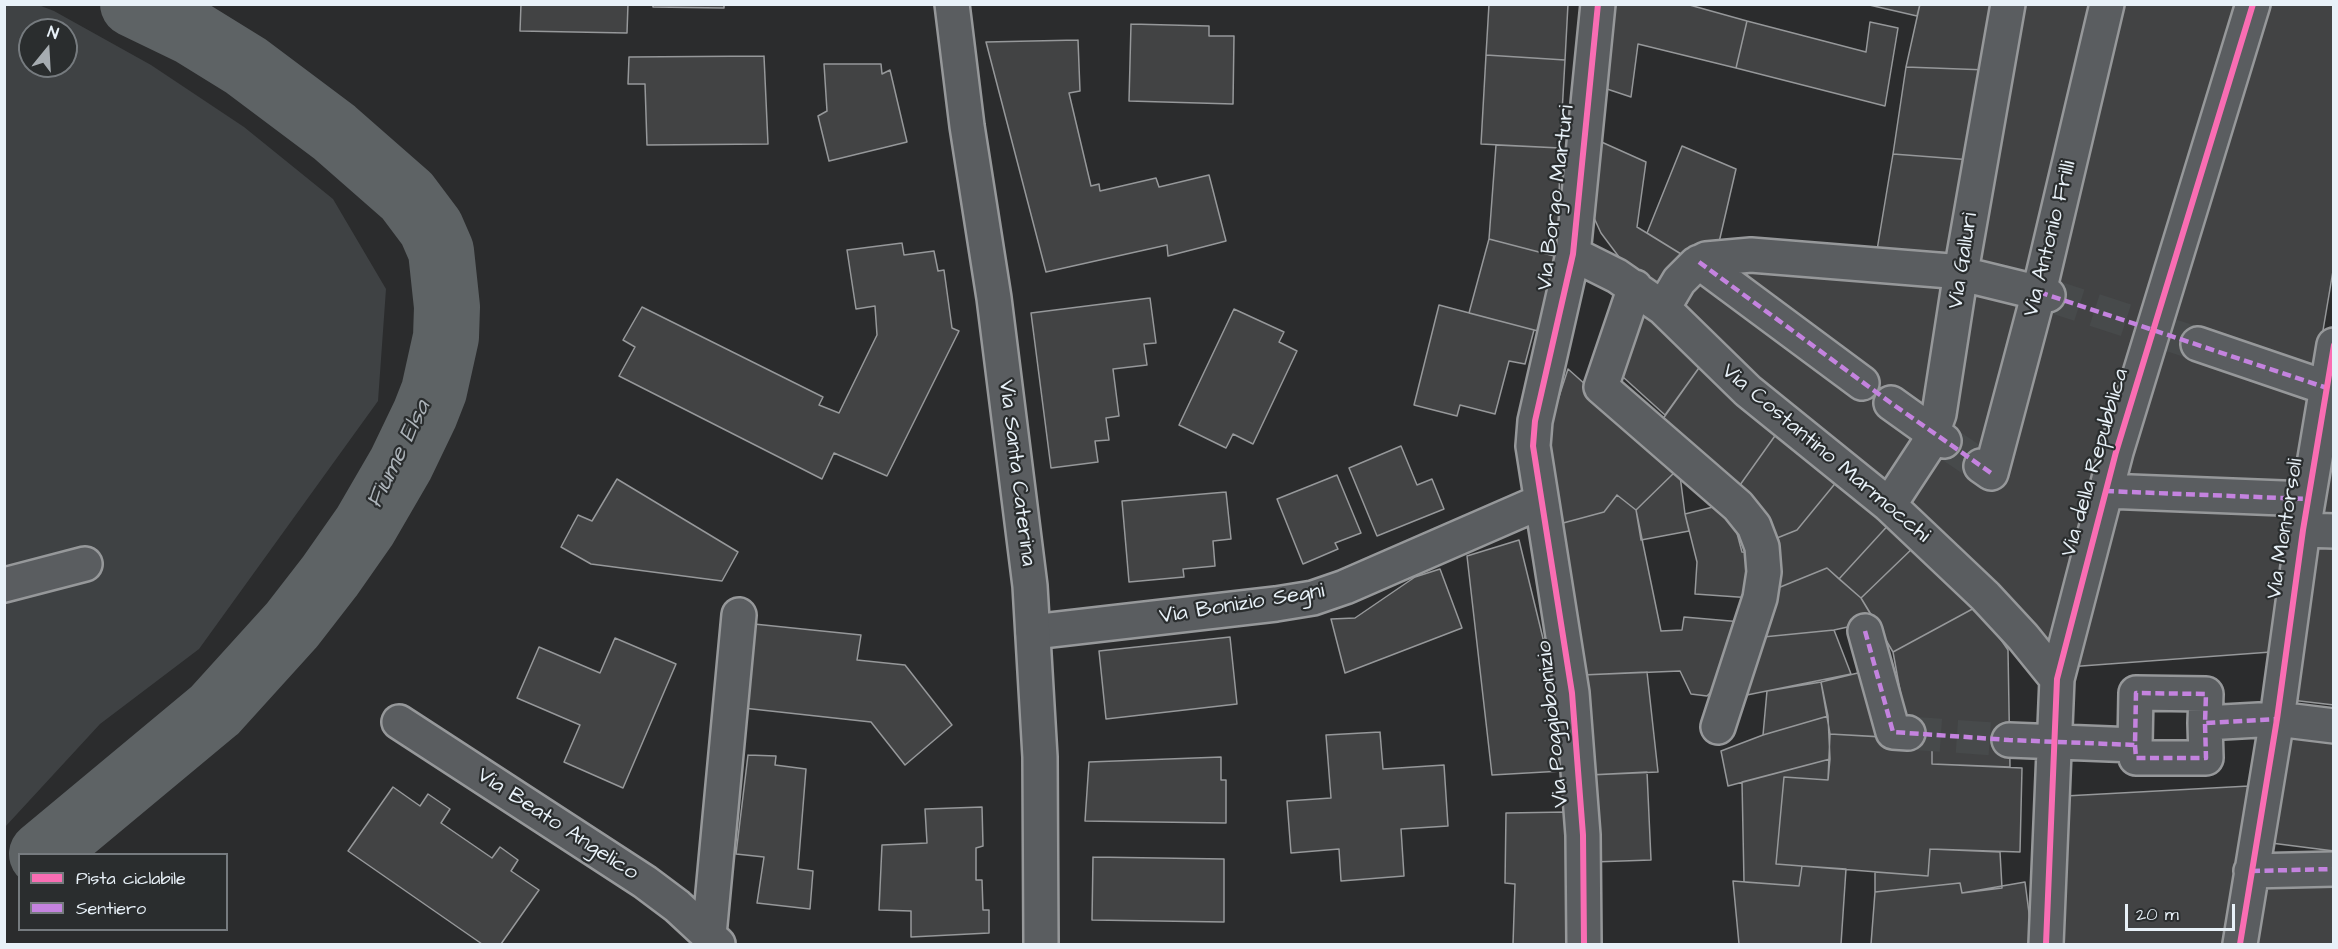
<!DOCTYPE html>
<meta charset="utf-8">
<style>
body{margin:0}
#map{position:relative;width:2338px;height:949px;overflow:hidden;background:#2b2c2d;font-family:"Architects Daughter",sans-serif}
canvas{display:block}
.frame{position:absolute;inset:0;border:6px solid #e8f1f8;pointer-events:none}
.legend{position:absolute;left:18px;top:853px;width:210px;height:78px;box-sizing:border-box;background:#2a2d2e;border:2px solid #767b7f;margin:0;padding:8px 10px;list-style:none;font-size:18px;color:#e8f1f8}
.legend li{display:flex;align-items:center;gap:12px;height:30px}
.legend b{width:30px;border:2px solid #767b7f}
.north{position:absolute;left:18px;top:18px;width:60px;height:60px;box-sizing:border-box;background:#2a2d2e;border:2px solid #767b7f;border-radius:50%;rotate:18deg;font-size:16px;font-weight:700;line-height:24px;text-align:center;color:#e8f1f8}
.north::after{content:'';display:block;margin:auto;width:21px;height:27px;background:#a6acb1;clip-path:polygon(50% 0,100% 100%,50% 72%,0 100%)}
.scale{position:absolute;left:2125px;top:904px;width:110px;height:27px;box-sizing:border-box;border:3px solid #e8f1f8;border-top:0;padding-left:8px;font-size:18px;line-height:21px;white-space:nowrap;color:#e8f1f8;-webkit-text-stroke:4px #2a2d2e;paint-order:stroke}
</style>
<div id="map">
<canvas width="2338" height="949"></canvas>
<div class="frame"></div>
<ul class="legend">
<li><b style="height:8px;background:#f96db3"></b>Pista ciclabile</li>
<li><b style="height:8px;background:#c483df"></b>Sentiero</li>
</ul>
<div class="north">N</div>
<div class="scale">20 m</div>
</div>
<script>
const context = document.querySelector('canvas').getContext('2d');
context.lineJoin = 'round';
function fill(path, color) { context.fillStyle = color; context.fill(path, 'evenodd'); }
const toPath = rows => new Path2D(rows.map(r => 'M' + r).join(''));
function stroke(path, color, width, dash) { context.strokeStyle = color; context.lineWidth = width; context.lineCap = dash ? 'butt' : 'round'; context.setLineDash(dash || []); context.stroke(path); }
function write(font, color, halo, rows, align = 'center') {
  context.font = font + ' "Architects Daughter",sans-serif'; context.lineWidth = 4.5; context.setLineDash([]); context.textBaseline = 'middle'; context.strokeStyle = halo; context.fillStyle = color; for (const [text, x, y, turn = 0] of rows) {
    context.save(); context.translate(x, y); context.rotate((+turn || 0) * Math.PI / 180); context.textAlign = isNaN(turn) ? turn : align; if (halo) context.strokeText(text, 0, 0); context.fillText(text, 0, 0); context.restore();
  }
}
fill(toPath([
 [36,4,54,11,151,65,244,127,333,199,386,289,378,401,199,649,100,724,5,827,4,5],
 [30,30,66,30,66,66,30,66]
]), '#3f4244');
stroke(toPath([
 [42,854,215,710,292,625,330,576,365,526,401,464,425,414,434,391,446,337,447,307,441,251,431,228,407,196,334,132,246,66,191,32,133,4]
]), '#5e6365', 66);
const building = toPath([
 [521,4,628,4,627,33,520,31,521,4],
 [653,4,724,4,724,8,653,7,653,4],
 [1489,4,1568,4,1565,60,1486,55,1489,4],
 [1612,4,1686,4,1747,21,1736,68,1638,44,1631,97,1604,88,1612,4],
 [1865,4,1920,4,1917,16,1865,4],
 [1920,4,1997,4,1987,70,1906,67,1920,4],
 [2019,4,2097,4,2031,284,1975,269,2019,4],
 [2117,4,2235,4,2162,268,2050,648,1901,503,1972,280,2030,295,2117,4],
 [2268,4,2334,5,2334,265,2315,378,2195,350,2159,337,2268,4],
 [1747,21,1866,52,1870,22,1898,28,1885,106,1736,68,1747,21],
 [1131,24,1209,26,1209,36,1234,36,1233,104,1129,101,1131,24],
 [1078,40,1080,91,1069,93,1091,186,1099,184,1100,191,1156,178,1159,187,1209,175,1226,241,1168,256,1167,245,1046,272,986,42,1078,40],
 [1486,55,1565,60,1560,148,1481,144,1486,55],
 [764,56,768,144,647,145,645,84,628,84,629,57,764,56],
 [824,64,881,64,882,74,890,70,907,142,829,161,818,116,827,111,824,64],
 [1906,67,1987,70,1972,160,1893,154,1906,67],
 [1597,140,1646,162,1637,227,1681,254,1662,294,1644,281,1619,257,1601,233,1588,205,1597,140],
 [1496,145,1560,148,1558,257,1489,239,1496,145],
 [1682,146,1736,169,1717,251,1681,254,1647,233,1682,146],
 [1893,154,1972,160,1954,267,1876,256,1893,154],
 [1489,239,1558,257,1538,331,1469,313,1489,239],
 [902,243,904,255,934,251,938,271,944,270,952,328,959,331,887,476,834,453,822,479,619,376,635,347,623,340,642,307,823,397,819,405,839,413,877,335,875,306,856,309,847,250,902,243],
 [1746,265,1952,280,1929,421,1887,491,1682,312,1703,273,1739,285,1746,265],
 [1150,298,1156,343,1144,344,1147,365,1113,369,1119,416,1106,418,1109,440,1095,441,1098,462,1051,468,1031,313,1150,298],
 [1644,302,1701,365,1665,415,1623,377,1621,364,1644,302],
 [1439,305,1534,330,1525,364,1509,361,1495,414,1460,405,1457,416,1414,405,1439,305],
 [1234,309,1284,332,1279,342,1297,351,1253,444,1233,434,1226,448,1179,425,1234,309],
 [2159,337,2314,392,2296,490,2116,487,2159,337],
 [1701,365,1777,433,1735,492,1655,430,1701,365],
 [1568,369,1679,468,1636,510,1617,495,1604,512,1552,526,1543,446,1568,369],
 [2334,400,2334,514,2314,513,2334,400],
 [1777,433,1838,480,1797,530,1772,540,1767,514,1735,492,1777,433],
 [1401,446,1417,485,1432,479,1444,509,1377,536,1349,468,1401,446],
 [1679,468,1685,514,1689,531,1641,540,1636,510,1679,468],
 [1337,475,1361,533,1335,543,1338,549,1303,564,1277,499,1337,475],
 [617,479,738,552,722,581,591,564,561,547,578,515,592,521,617,479],
 [1838,480,1892,521,1839,579,1827,568,1768,592,1772,540,1797,530,1838,480],
 [1226,492,1231,539,1213,541,1215,566,1183,569,1184,577,1129,582,1122,501,1226,492],
 [1617,495,1636,510,1661,631,1682,630,1684,617,1742,622,1718,685,1707,696,1691,694,1680,671,1582,675,1552,526,1604,512,1617,495],
 [2111,499,2294,506,2271,652,2068,667,2111,499],
 [1729,503,1742,552,1755,553,1752,598,1695,594,1697,562,1685,514,1729,503],
 [1892,521,1916,545,1861,598,1839,579,1892,521],
 [1519,540,1558,700,1562,771,1492,775,1467,556,1519,540],
 [2311,543,2334,545,2334,705,2291,700,2311,543],
 [1916,545,1978,606,1893,652,1861,598,1916,545],
 [1827,568,1861,598,1875,621,1834,630,1753,638,1768,592,1827,568],
 [1440,569,1462,628,1345,673,1331,619,1355,618,1415,577,1440,569],
 [1978,606,2008,650,2010,767,1932,764,1932,740,1909,739,1893,652,1978,606],
 [754,624,861,635,857,660,905,665,952,725,905,765,871,722,743,708,754,624],
 [1834,630,1851,674,1737,697,1753,638,1834,630],
 [1230,637,1237,704,1106,719,1099,651,1230,637],
 [615,638,676,664,623,788,564,762,580,725,517,698,539,647,600,673,615,638],
 [1866,671,1885,737,1830,734,1821,682,1866,671],
 [1647,672,1658,772,1589,775,1582,675,1647,672],
 [1821,682,1828,716,1763,735,1767,691,1821,682],
 [1828,716,1830,759,1728,786,1721,751,1763,735,1828,716],
 [1380,732,1383,769,1444,765,1448,826,1401,829,1404,876,1341,881,1339,849,1291,853,1287,801,1331,798,1326,735,1380,732],
 [1830,734,1932,740,1932,764,2022,768,2020,852,1930,849,1928,876,1776,864,1784,777,1828,780,1830,734],
 [2284,734,2334,741,2334,851,2271,843,2284,734],
 [748,755,776,756,775,765,806,769,798,869,813,871,810,909,757,903,764,857,736,854,748,755],
 [1221,757,1221,780,1226,780,1226,823,1085,821,1089,762,1221,757],
 [1830,759,1828,780,1784,777,1776,864,1802,866,1799,886,1744,882,1742,782,1830,759],
 [1647,772,1651,860,1593,862,1589,775,1647,772],
 [2249,786,2223,944,2058,944,2065,796,2249,786],
 [393,787,420,806,428,794,450,809,441,823,492,858,500,847,518,860,511,871,539,890,501,944,482,944,348,851,393,787],
 [982,807,983,846,976,848,976,880,982,880,983,910,989,910,989,933,911,937,911,911,879,910,882,845,927,843,925,809,982,807],
 [1567,812,1569,944,1513,944,1515,884,1505,883,1506,813,1567,812],
 [1930,849,2000,852,2002,888,1962,893,1960,883,1875,892,1875,872,1928,876,1930,849],
 [1093,857,1224,859,1224,922,1092,920,1093,857],
 [1802,866,1846,869,1841,944,1739,944,1733,881,1799,886,1802,866],
 [2025,882,2033,944,1871,944,1875,892,1960,883,1962,893,2025,882],
 [2260,885,2334,885,2334,944,2252,944,2260,885]
]);
fill(building, '#424344');
stroke(building, '#96989a', 1.5);
stroke(toPath([
 [2048,295,2144,326],
 [2161,332,2198,344],
 [1944,441,1981,466],
 [1908,733,2009,740]
]), '#474a4b', 33, [33, 16]);
const minor = toPath([
 [1573,254,1617,276,1663,308,1748,391,1889,505,1985,596,2023,637,2057,679],
 [1699,262,1862,383],
 [1635,287,1601,387,1738,506,1754,526,1762,547,1764,572,1760,598,1718,727],
 [1663,308,1679,281,1696,264,1706,259,1751,255,1950,271,2048,295],
 [2198,344,2327,388],
 [1891,403,1944,441],
 [1981,466,1991,473,2039,292,2107,4],
 [2105,491,2308,499],
 [1889,505,1927,447,1939,414,1961,272,2008,4],
 [2303,530,2334,531],
 [4,585,85,564],
 [1865,631,1893,732,1908,733],
 [1033,632,1276,604,1313,598,1345,587,1540,502],
 [399,722,645,882,677,906,718,944],
 [2009,740,2135,745,2136,693,2206,694,2205,723,2277,719,2334,726],
 [2135,745,2136,758,2206,758,2205,723],
 [2251,871,2334,869],
 [709,935,739,615],
 [1584,944,1583,835,1572,693,1533,446,1535,421,1573,254,1598,4],
 [2046,944,2057,679,2116,452,2253,4],
 [2240,944,2277,719,2303,530,2334,345]
]);
const major = toPath([
 [952,4,967,126,994,298,1030,586,1040,757,1041,944]
]);
stroke(minor, '#96989a', 38);
stroke(major, '#96989a', 38);
stroke(minor, '#5a5d60', 33);
stroke(major, '#5a5d60', 33);
stroke(toPath([
 [1699,262,1891,403,1991,473],
 [2039,292,2327,388],
 [2105,491,2308,499],
 [1865,631,1893,732,2009,740,2135,745,2136,693,2206,694,2205,723,2277,719],
 [2135,745,2136,758,2206,758,2205,723],
 [2251,871,2334,869]
]), '#c483df', 4.5, [9, 4.5]);
stroke(toPath([
 [1584,944,1583,835,1572,693,1533,446,1535,421,1573,254,1598,4],
 [2046,944,2057,679,2116,452,2253,4],
 [2240,944,2277,719,2303,530,2334,345]
]), '#f96db3', 6);
write('22px', '#e8f1f8', '#2a2d2e', [
 ["Via Borgo Marturi",1557,198,-83],
 ["Via Antonio Frilli",2051,239,-76],
 ["Via Gallurì",1964,261,-81],
 ["Via Costantino Marmocchi",1825,454,40],
 ["Via della Repubblica",2096,463,-74],
 ["Via Santa Caterina",1016,473,83],
 ["Via Montorsoli",2286,529,-81],
 ["Via Bonizio Segni",1242,605,-9],
 ["Via Poggiobonizio",1554,724,-96],
 ["Via Beato Angelico",557,825,33]
]);
write('italic 24px', '#acb3b9', '#2a2d2e', [
 ["Fiume Elsa",400,455,-64]
]);
</script>
